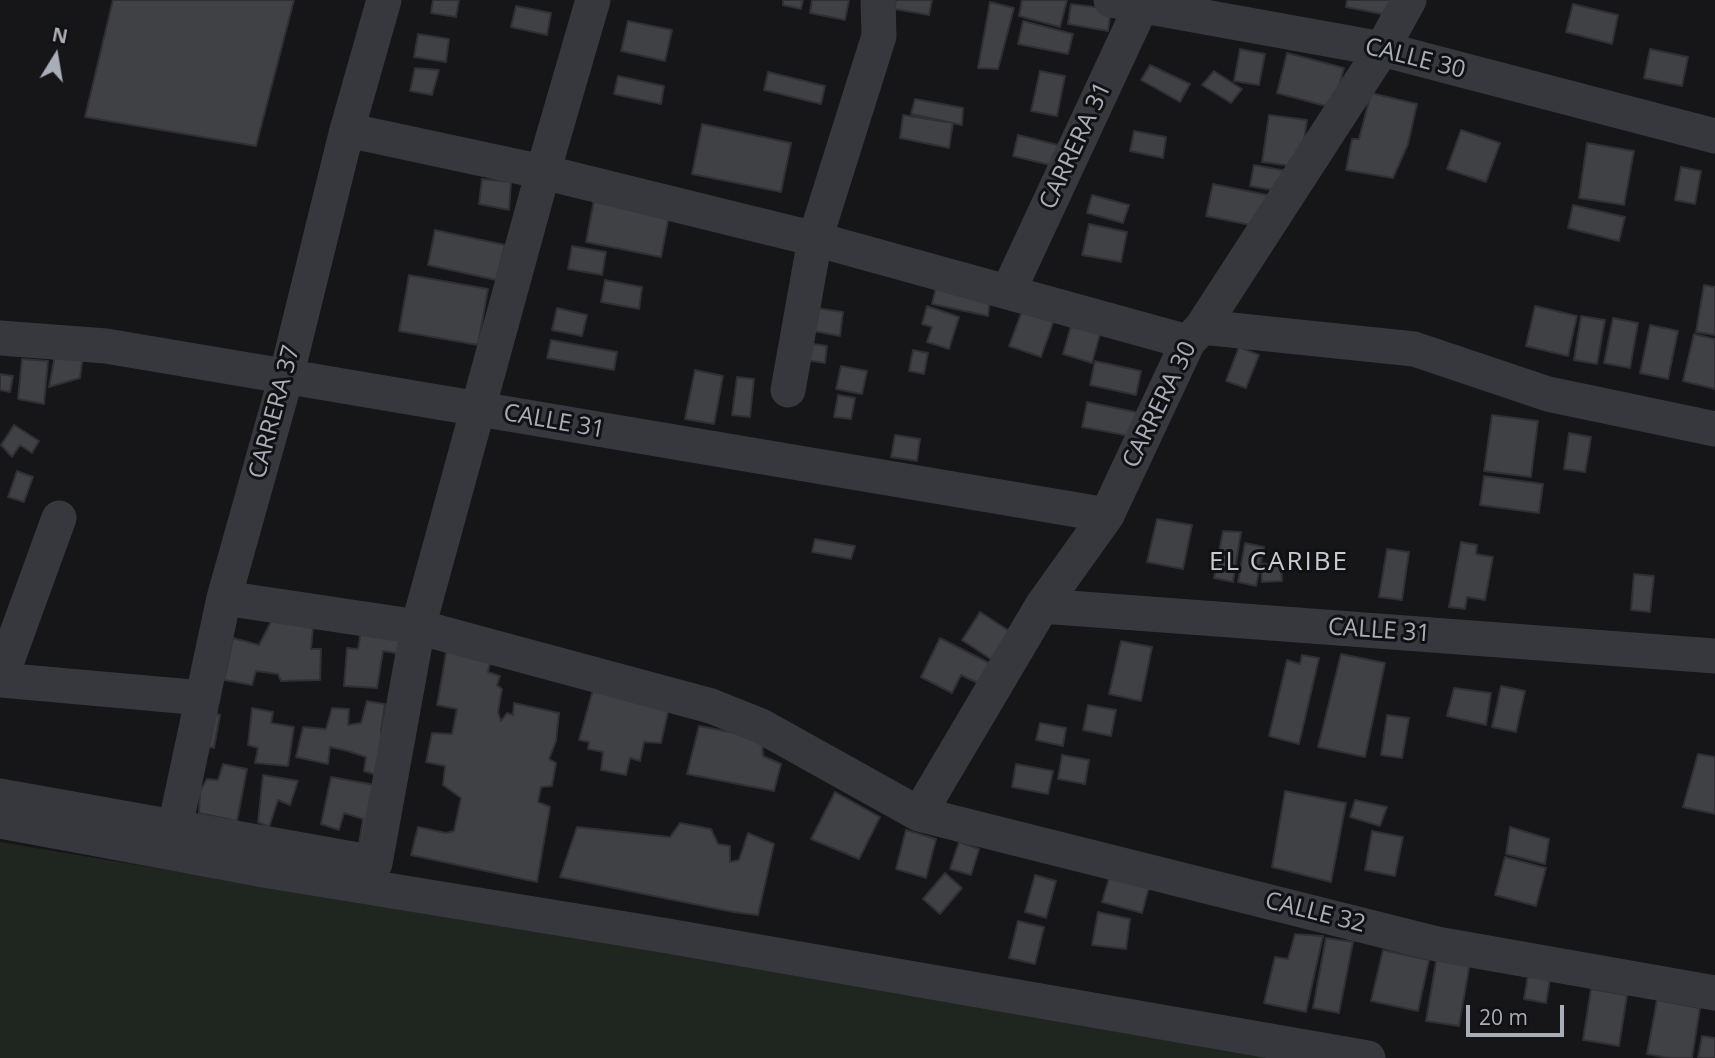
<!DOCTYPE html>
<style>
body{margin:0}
#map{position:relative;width:1715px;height:1058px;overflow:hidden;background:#161618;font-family:"Open Sans",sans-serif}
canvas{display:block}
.north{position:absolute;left:21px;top:21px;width:70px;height:70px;-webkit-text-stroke:5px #111113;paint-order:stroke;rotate:11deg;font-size:19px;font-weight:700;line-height:28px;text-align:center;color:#a8adb8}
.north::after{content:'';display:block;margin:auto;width:24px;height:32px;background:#a8adb8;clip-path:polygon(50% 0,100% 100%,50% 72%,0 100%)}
.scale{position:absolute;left:1466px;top:1005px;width:98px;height:32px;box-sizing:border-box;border:4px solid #a8adb8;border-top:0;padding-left:9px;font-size:21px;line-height:24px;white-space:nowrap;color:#a8adb8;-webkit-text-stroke:5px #111113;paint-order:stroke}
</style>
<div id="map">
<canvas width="1715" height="1058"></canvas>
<div class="north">N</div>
<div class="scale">20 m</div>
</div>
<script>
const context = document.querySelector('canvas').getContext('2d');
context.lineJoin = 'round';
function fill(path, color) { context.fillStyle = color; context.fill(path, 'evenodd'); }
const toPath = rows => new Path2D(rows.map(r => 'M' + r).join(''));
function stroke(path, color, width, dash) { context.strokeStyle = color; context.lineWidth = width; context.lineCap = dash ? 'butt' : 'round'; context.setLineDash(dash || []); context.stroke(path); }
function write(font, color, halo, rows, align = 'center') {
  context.font = font + ' "Open Sans",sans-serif'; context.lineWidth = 6; context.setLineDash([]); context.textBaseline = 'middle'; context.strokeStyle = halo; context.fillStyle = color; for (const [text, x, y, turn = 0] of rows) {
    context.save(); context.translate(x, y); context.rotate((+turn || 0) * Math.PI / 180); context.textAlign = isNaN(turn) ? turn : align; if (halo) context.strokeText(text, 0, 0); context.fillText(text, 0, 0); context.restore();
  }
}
fill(toPath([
 [0,842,1296,1058,0,1058]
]), '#1e261f');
const building = toPath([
 [113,0,294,0,256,146,85,117,113,0],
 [433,0,459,0,456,17,431,13,433,0],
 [783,0,803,0,801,9,783,5,783,0],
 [812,0,849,0,845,20,810,13,812,0],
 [896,0,932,0,929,15,894,9,896,0],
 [1022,0,1067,0,1060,27,1019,16,1022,0],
 [1347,0,1395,0,1392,16,1346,7,1347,0],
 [990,2,1014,8,998,69,978,68,990,2],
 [1071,4,1111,9,1108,31,1068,24,1071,4],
 [1573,4,1618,15,1612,44,1566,32,1573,4],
 [516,6,551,13,547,35,511,27,516,6],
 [628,21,672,30,665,61,621,51,628,21],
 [1023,21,1073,34,1068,54,1018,44,1023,21],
 [418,34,449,39,446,62,414,57,418,34],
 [1240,49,1265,54,1259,85,1234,81,1240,49],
 [1650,49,1688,57,1682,86,1644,78,1650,49],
 [1287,53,1344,68,1333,108,1277,93,1287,53],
 [1150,65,1190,84,1180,102,1141,80,1150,65],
 [415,68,439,70,432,95,410,91,415,68],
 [1040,71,1065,76,1057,116,1031,111,1040,71],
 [1214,71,1242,89,1231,103,1202,85,1214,71],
 [768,72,825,86,821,104,764,90,768,72],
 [618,76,664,86,661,104,614,94,618,76],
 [1371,93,1417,104,1408,144,1393,178,1346,170,1352,139,1359,139,1371,93],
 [915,99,963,108,962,125,911,114,915,99],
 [903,115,953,123,949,148,900,138,903,115],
 [1269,115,1307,120,1300,167,1262,162,1269,115],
 [702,124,791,143,781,192,692,174,702,124],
 [1461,130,1500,143,1486,182,1447,169,1461,130],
 [1134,131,1166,137,1163,158,1130,151,1134,131],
 [1018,135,1058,145,1054,166,1013,156,1018,135],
 [1587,143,1634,151,1624,205,1579,198,1587,143],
 [1254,165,1292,172,1288,193,1250,186,1254,165],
 [1681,167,1701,171,1695,204,1675,200,1681,167],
 [482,179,511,182,509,210,479,204,482,179],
 [1213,184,1267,195,1260,227,1206,216,1213,184],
 [596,190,671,205,661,257,586,242,596,190],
 [1092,195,1129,205,1123,223,1087,213,1092,195],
 [1573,205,1625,217,1619,241,1568,228,1573,205],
 [1089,224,1127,232,1121,262,1082,255,1089,224],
 [435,230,505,245,496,280,428,265,435,230],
 [572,246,606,252,602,275,568,269,572,246],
 [409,275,488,289,478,345,399,331,409,275],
 [605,280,642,287,639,309,601,302,605,280],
 [937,283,990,297,988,316,932,304,937,283],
 [1704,285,1715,287,1715,335,1696,332,1704,285],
 [927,306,959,317,949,349,927,342,932,327,922,324,927,306],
 [1024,306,1055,317,1041,357,1009,346,1024,306],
 [1535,306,1577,316,1568,356,1526,346,1535,306],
 [557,308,587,315,582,336,552,330,557,308],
 [817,308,843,312,840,336,813,331,817,308],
 [1074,315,1103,323,1092,363,1063,354,1074,315],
 [1581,316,1605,320,1597,364,1574,360,1581,316],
 [1613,318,1638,323,1630,368,1604,363,1613,318],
 [1650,325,1678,331,1668,379,1640,373,1650,325],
 [1694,334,1715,339,1715,389,1683,381,1694,334],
 [551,340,617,352,614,370,547,358,551,340],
 [801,342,827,346,825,363,799,359,801,342],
 [1239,347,1259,355,1246,388,1226,381,1239,347],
 [56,350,83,355,80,378,49,387,56,350],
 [913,350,928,353,924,374,909,371,913,350],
 [22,359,48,361,44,404,18,399,22,359],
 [1095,361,1141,371,1136,395,1090,385,1095,361],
 [841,366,867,371,862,394,836,389,841,366],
 [695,370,723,376,714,424,685,419,695,370],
 [0,374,13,376,10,392,0,390,0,374],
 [737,377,754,379,750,417,732,415,737,377],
 [838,395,855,398,851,419,834,417,838,395],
 [1087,402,1140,413,1135,437,1082,427,1087,402],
 [1492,415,1538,421,1531,477,1484,471,1492,415],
 [14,425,39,441,32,453,20,445,12,457,1,445,14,425],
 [1569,433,1591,437,1585,472,1564,469,1569,433],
 [895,435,920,439,917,461,891,457,895,435],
 [17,471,33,477,24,502,8,497,17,471],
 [1484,476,1543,484,1539,513,1480,505,1484,476],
 [1157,519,1192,525,1183,569,1147,562,1157,519],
 [1223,531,1241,532,1233,582,1214,578,1223,531],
 [815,539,855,546,851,559,812,552,815,539],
 [1461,542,1477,545,1476,554,1493,557,1485,600,1467,597,1465,609,1449,607,1461,542],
 [1245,543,1264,547,1256,586,1238,582,1245,543],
 [1387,549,1409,552,1402,600,1379,597,1387,549],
 [1281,563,1282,581,1262,582,1261,564,1281,563],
 [1634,574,1654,576,1650,612,1631,610,1634,574],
 [980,612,1014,634,995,662,962,640,980,612],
 [272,620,313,628,311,649,321,649,320,680,281,681,278,674,256,671,252,685,224,680,233,638,259,645,272,620],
 [361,630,412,639,408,655,383,651,377,688,344,686,347,648,358,649,361,630],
 [940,638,993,665,982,685,961,675,952,693,921,677,940,638],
 [1121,641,1152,647,1141,701,1109,694,1121,641],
 [448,642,492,654,488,672,500,676,497,685,502,689,498,712,501,721,507,713,513,715,514,703,559,713,556,741,549,759,556,763,552,786,541,787,538,802,550,807,537,882,411,855,418,827,446,833,454,831,461,798,443,785,445,766,426,762,432,733,452,734,457,709,437,705,448,642],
 [1341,654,1385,663,1365,757,1318,747,1341,654],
 [1302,655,1319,658,1299,744,1269,736,1287,660,1300,664,1302,655],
 [594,686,670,703,661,743,644,742,640,761,630,758,626,775,601,770,603,752,588,749,589,742,579,740,594,686],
 [1501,686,1525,691,1516,732,1492,727,1501,686],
 [1454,688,1491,693,1486,725,1447,716,1454,688],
 [367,701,385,704,381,731,386,778,364,771,366,757,348,751,330,747,328,764,296,757,303,727,326,729,332,708,349,709,348,725,361,723,367,701],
 [1088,705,1116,710,1111,736,1083,730,1088,705],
 [252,708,273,712,271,723,294,727,288,766,255,763,258,748,248,745,252,708],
 [204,709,220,715,214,748,198,744,204,709],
 [1387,715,1409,718,1402,758,1381,755,1387,715],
 [1040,723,1066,728,1063,746,1036,740,1040,723],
 [699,726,762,738,763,756,781,764,774,791,687,774,699,726],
 [1698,754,1715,757,1715,814,1683,807,1698,754],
 [1062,755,1089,760,1085,784,1058,779,1062,755],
 [223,764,247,769,237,821,199,813,200,791,207,779,218,780,223,764],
 [1016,764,1053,771,1048,794,1012,787,1016,764],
 [263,775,298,781,290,805,278,800,269,827,258,822,263,775],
 [331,777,386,787,374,846,359,844,363,819,344,813,339,830,321,824,331,777],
 [1285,791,1346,803,1331,882,1272,867,1285,791],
 [835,792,880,817,859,859,811,839,835,792],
 [1355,800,1387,807,1380,826,1350,817,1355,800],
 [680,823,711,829,718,844,730,846,730,862,739,860,748,833,774,844,758,915,733,912,560,877,577,827,670,837,680,823],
 [1510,827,1549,839,1545,864,1506,854,1510,827],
 [906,830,936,839,926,878,896,869,906,830],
 [1372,831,1403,837,1395,876,1365,870,1372,831],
 [959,842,979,849,971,875,950,869,959,842],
 [1505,857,1546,868,1536,906,1495,895,1505,857],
 [945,873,962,888,940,914,923,899,945,873],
 [1035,875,1056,881,1046,918,1025,912,1035,875],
 [1110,875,1149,887,1142,913,1102,902,1110,875],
 [1098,912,1130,919,1126,949,1092,945,1098,912],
 [1018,921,1044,927,1035,964,1009,958,1018,921],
 [1295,934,1323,936,1306,1012,1264,1003,1275,957,1288,959,1295,934],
 [1326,938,1353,942,1339,1013,1313,1008,1326,938],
 [1383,950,1429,960,1418,1011,1371,1001,1383,950],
 [1437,956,1470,962,1459,1026,1426,1021,1437,956],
 [1528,975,1550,979,1546,1003,1524,999,1528,975],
 [1591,989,1627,995,1619,1046,1583,1040,1591,989],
 [1657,1000,1700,1008,1692,1058,1668,1058,1647,1054,1657,1000],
 [1702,1036,1715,1038,1715,1058,1698,1058,1702,1036]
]);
fill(building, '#404145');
stroke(building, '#303034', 2);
stroke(toPath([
 [1111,0,1382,49,1715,136],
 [347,130,543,172,815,239,1188,342],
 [1008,292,1144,0],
 [1202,327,1414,349,1548,394,1715,429],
 [0,338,106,346,1107,515],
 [788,390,815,239,879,36,878,0],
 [59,518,0,680,203,698],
 [224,598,418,627,711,706,761,726,919,814,1437,944,1715,993],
 [1042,606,1715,656],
 [0,796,375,863,418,627,543,172,593,0],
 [919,814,1042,606,1107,515,1188,342,1202,327,1382,49,1409,0],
 [0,821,264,870,662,935,1368,1058],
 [175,827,224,598,286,377,347,130,384,0]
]), '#37383d', 35);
write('24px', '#a8adb8', '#111113', [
 ["CALLE 30",1415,59,14],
 ["CARRERA 31",1076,146,-65],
 ["CARRERA 30",1160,405,-64],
 ["CARRERA 37",275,412,-75],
 ["CALLE 31",554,422,10],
 ["CALLE 31",1379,631,4],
 ["CALLE 32",1315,913,14]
]);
context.letterSpacing = '2px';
write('26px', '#c9ccd4', '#111113', [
 ["EL CARIBE",1279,563]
]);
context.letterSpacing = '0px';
</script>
